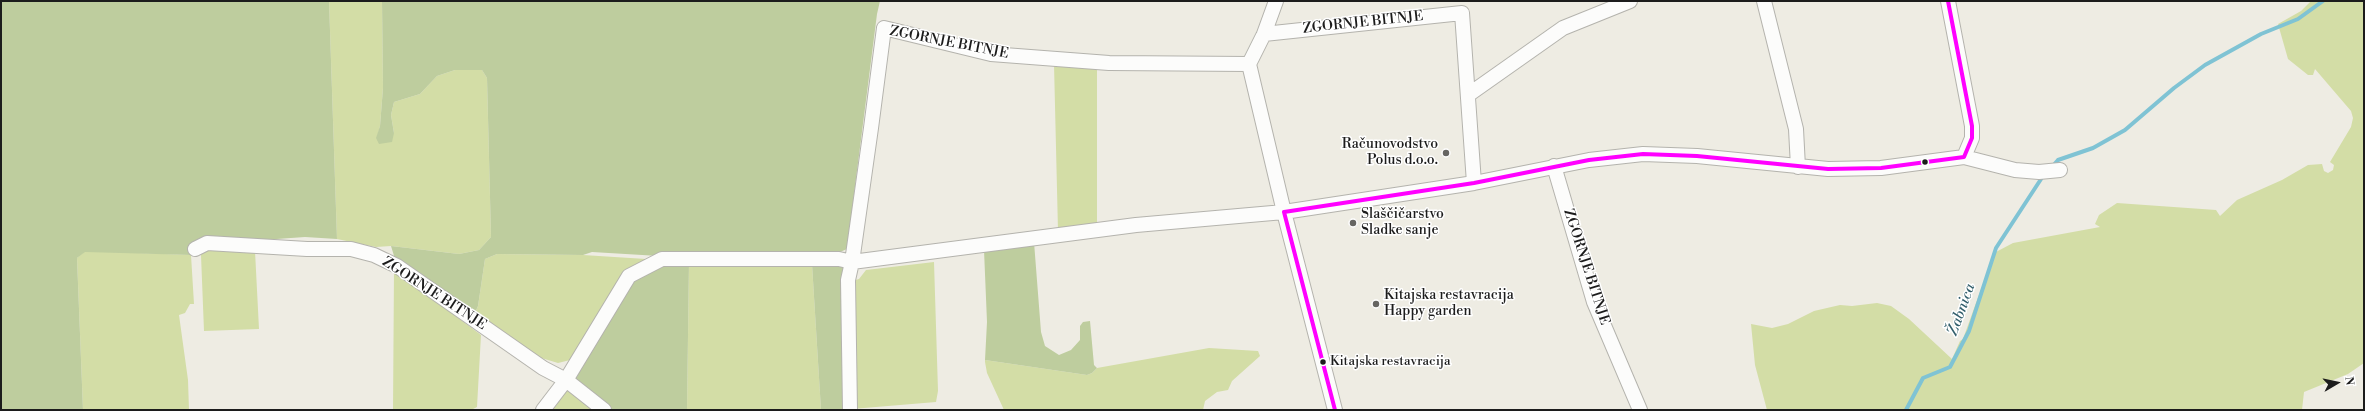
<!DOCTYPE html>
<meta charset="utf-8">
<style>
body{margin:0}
#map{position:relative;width:2365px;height:411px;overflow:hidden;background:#eeece3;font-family:"Libre Bodoni",serif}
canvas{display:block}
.frame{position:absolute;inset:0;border:2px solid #1c1c1c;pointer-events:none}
.north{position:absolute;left:2317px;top:363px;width:40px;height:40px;-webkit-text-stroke:3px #fff;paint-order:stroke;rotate:81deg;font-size:11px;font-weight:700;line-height:16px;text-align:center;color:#1c1c1c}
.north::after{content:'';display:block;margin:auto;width:14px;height:18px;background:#1c1c1c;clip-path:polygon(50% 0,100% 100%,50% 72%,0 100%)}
</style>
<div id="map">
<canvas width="2365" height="411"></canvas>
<div class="frame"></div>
<div class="north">N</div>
</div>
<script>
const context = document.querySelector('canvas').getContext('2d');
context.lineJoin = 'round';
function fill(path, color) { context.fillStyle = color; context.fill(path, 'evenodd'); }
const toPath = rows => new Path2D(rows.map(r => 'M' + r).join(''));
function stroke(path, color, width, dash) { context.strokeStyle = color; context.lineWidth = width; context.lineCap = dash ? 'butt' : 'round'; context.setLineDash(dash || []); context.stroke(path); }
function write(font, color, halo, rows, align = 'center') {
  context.font = font + ' "Libre Bodoni",serif'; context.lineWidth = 3; context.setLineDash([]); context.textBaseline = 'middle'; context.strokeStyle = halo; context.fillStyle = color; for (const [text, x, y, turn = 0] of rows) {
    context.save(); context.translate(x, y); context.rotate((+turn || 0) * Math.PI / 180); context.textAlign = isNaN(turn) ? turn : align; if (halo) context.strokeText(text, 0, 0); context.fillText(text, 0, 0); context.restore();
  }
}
fill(toPath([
 [329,1,382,1,383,88,380,126,377,138,394,133,391,115,394,102,420,94,437,76,455,70,482,70,487,78,491,237,479,250,459,254,391,246,376,247,337,239],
 [2311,1,2364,1,2364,363,2348,374,2304,392,2302,410,1767,410,1755,365,1751,324,1772,328,1788,324,1814,311,1840,305,1852,306,1877,303,1891,306,1909,319,1952,359,1960,341,1963,339,1994,253,2013,243,2100,227,2095,224,2099,215,2117,203,2216,210,2220,216,2237,200,2282,180,2308,165,2322,164,2324,171,2328,173,2333,170,2334,165,2330,162,2351,127,2353,118,2351,111,2315,69,2313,75,2308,75,2288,59,2278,24,2301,11],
 [1054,64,1097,67,1097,227,1058,231],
 [207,247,255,251,259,329,204,331,201,255],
 [85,251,191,255,194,304,190,304,185,313,179,315,188,380,189,410,83,410,77,258],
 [497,254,583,255,646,259,570,360,558,363,538,357,474,315,478,306,485,259],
 [689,262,812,264,821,410,687,410],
 [934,262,938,391,936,402,852,409,852,281,859,279,866,270],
 [394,270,481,335,477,407,471,410,393,410],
 [1209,348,1258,351,1260,356,1232,381,1228,390,1217,392,1205,401,1203,410,1004,410,987,373,985,362,985,360,1087,375,1092,373,1097,368],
 [567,388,596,410,546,410]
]), '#d3dda6');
fill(toPath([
 [1,1,329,1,337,239,305,237,192,245,191,255,85,252,77,258,83,410,1,410],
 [382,1,880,1,877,14,847,249,840,252,659,256,592,252,583,255,497,254,485,259,478,306,474,315,395,259,391,246,459,254,479,250,491,237,487,78,482,70,455,70,437,76,420,94,394,102,391,115,394,133,392,142,379,144,376,138,380,126,383,88],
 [1034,242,1041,332,1045,346,1059,355,1071,350,1080,340,1080,326,1083,322,1090,321,1094,365,1097,368,1092,373,1087,375,985,360,987,322,984,250],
 [689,262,687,410,612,410,571,378,632,280,651,267],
 [812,264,844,264,847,410,821,410]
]), '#becd9e');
stroke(toPath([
 [2052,167,2058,160,2093,148,2125,130,2174,88,2205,65,2261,34,2298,19,2323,1],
 [1906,410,1923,378,1950,367,1969,331,1996,248,2043,176]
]), '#7fc3d4', 4);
const minor = toPath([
 [1764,1,1796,129,1798,167],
 [1264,34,1462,13,1474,183],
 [1249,64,1264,34,1276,1],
 [1468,95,1563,28,1630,1],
 [1964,157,2015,170,2039,172,2060,170],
 [1554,166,1594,302,1640,410],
 [195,249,207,243,307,249,351,249,374,255,397,266,543,368,566,380,604,410],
 [543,410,566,380,629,276,662,259,839,259,852,262,1136,225,1284,212,1249,64,1109,63,991,54,884,28,871,128,852,262,848,280,850,410],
 [1335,410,1284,212,1474,183,1589,160,1643,154,1697,156,1828,169,1881,168,1964,157,1972,138,1972,126,1948,1]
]);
stroke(minor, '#b4b3ad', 16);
stroke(minor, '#fcfcfb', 14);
stroke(toPath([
 [1335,410,1284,212,1474,183,1589,160,1643,154,1697,156,1828,169,1881,168,1964,157,1972,138,1972,126,1948,1]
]), '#f0f', 4);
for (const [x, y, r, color] of [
 [1446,153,4,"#666562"],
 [1925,162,3.5,"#1c1c1c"],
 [1353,223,4,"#666562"],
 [1376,304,4,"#666562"],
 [1323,362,3.5,"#1c1c1c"]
]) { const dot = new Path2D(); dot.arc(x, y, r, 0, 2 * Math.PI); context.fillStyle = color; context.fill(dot); stroke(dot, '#fff', 1.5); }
write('13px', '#1c1c1c', '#fff', [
 ["Kitajska restavracija",1330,362]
], 'left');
write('14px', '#1c1c1c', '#fff', [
 ["ZGORNJE BITNJE",1363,23,-6],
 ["ZGORNJE BITNJE",949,43,11],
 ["ZGORNJE BITNJE",1586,267,72],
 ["ZGORNJE BITNJE",434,294,33]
]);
write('14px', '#1c1c1c', '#fff', [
 ["Računovodstvo",1438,145,"right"],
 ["Polus d.o.o.",1438,161,"right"],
 ["Slaščičarstvo",1361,215],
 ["Sladke sanje",1361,231],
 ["Kitajska restavracija",1384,296],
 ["Happy garden",1384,312]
], 'left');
write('italic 15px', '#335f6c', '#fff', [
 ["Žabnica",1962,310,-70]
]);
</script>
